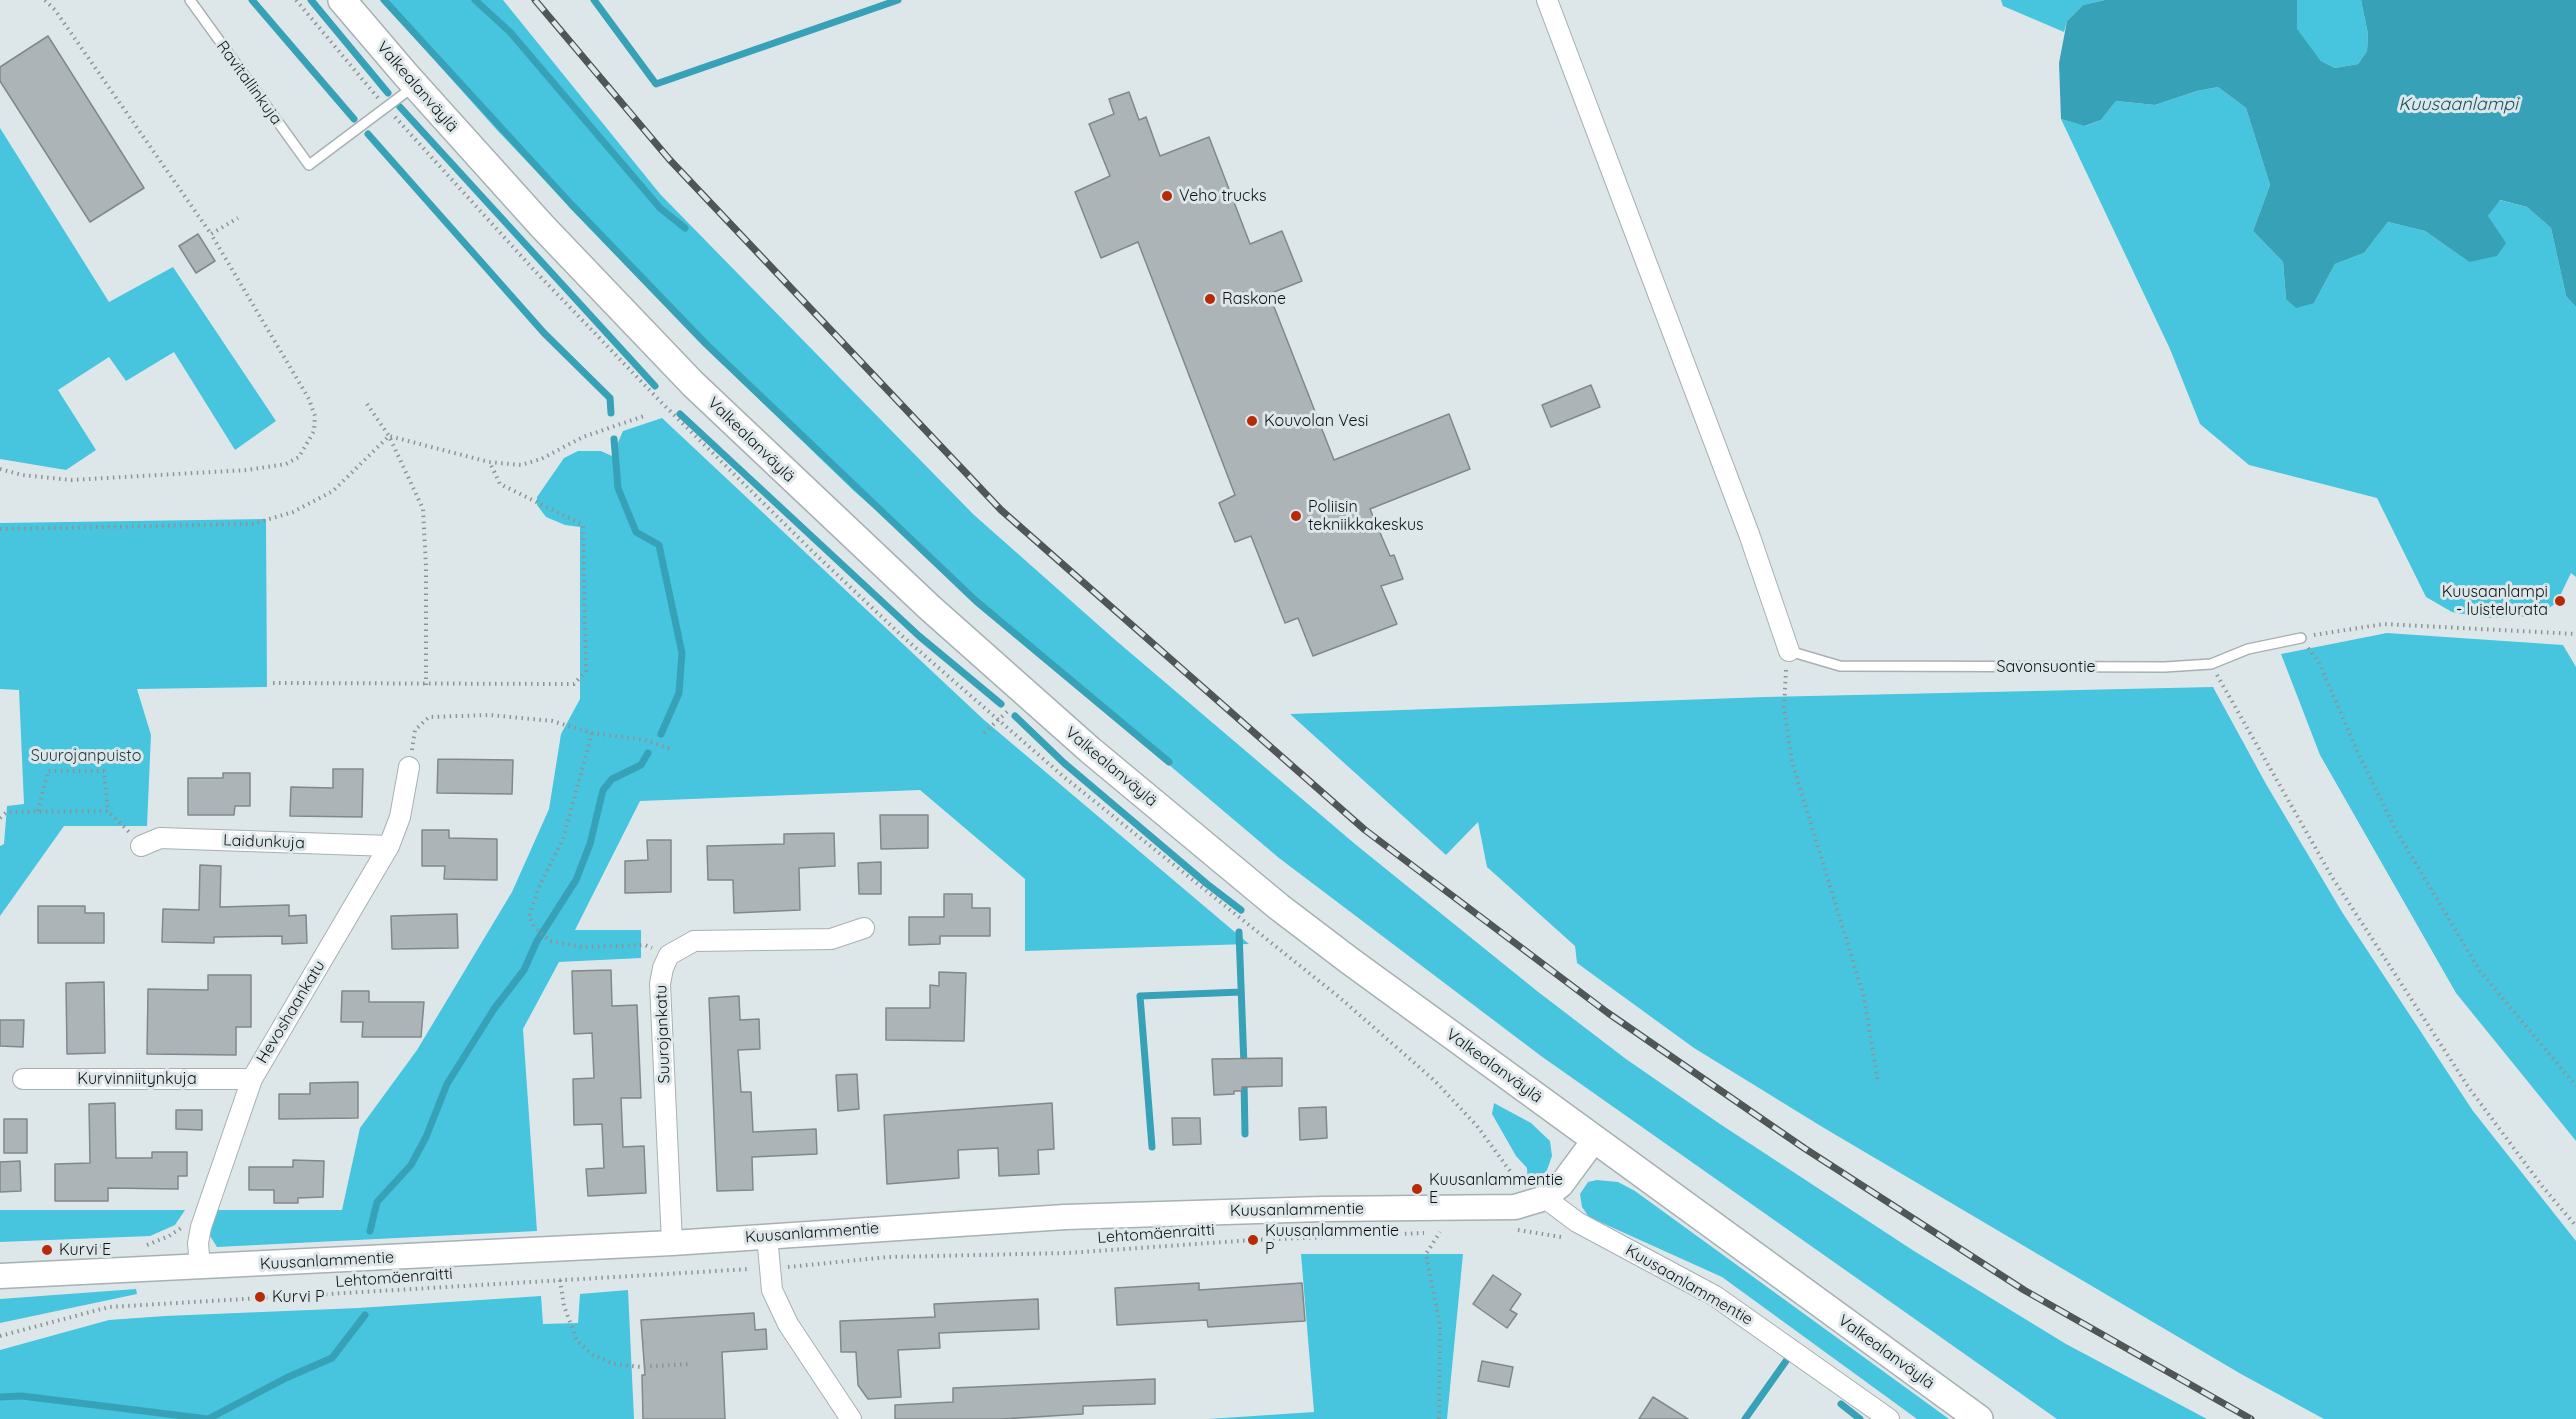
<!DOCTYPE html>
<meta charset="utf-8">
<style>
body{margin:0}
canvas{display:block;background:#dde7e9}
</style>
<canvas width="2576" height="1419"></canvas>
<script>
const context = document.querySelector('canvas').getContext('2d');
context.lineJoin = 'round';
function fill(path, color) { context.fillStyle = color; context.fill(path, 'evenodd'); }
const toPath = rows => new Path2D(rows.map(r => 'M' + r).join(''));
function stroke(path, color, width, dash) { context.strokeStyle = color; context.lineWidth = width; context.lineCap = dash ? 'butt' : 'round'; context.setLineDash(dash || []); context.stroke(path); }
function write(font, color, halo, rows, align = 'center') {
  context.font = font + ' Quicksand,sans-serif'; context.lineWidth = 6; context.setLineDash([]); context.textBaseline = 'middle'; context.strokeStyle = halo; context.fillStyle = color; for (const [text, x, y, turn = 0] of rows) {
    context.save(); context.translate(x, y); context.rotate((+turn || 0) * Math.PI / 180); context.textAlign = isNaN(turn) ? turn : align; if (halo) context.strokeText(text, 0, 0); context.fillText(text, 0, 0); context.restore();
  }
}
fill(toPath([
 [381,0,503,0,660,194,973,514,1113,638,1355,844,1537,991,1626,1059,1720,1124,1914,1251,2066,1344,2207,1419,2057,1419,1541,1056,1279,858,1057,670,854,491,713,355,597,235,496,129],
 [2001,0,2105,0,2083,5,2067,21,2064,32,2003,6],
 [2297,0,2361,0,2368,34,2367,51,2358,64,2335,68,2321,61,2296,29],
 [2218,87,2246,108,2270,185,2253,231,2283,262,2286,299,2314,303,2335,264,2364,253,2388,222,2425,231,2469,262,2488,216,2499,200,2527,207,2551,228,2566,296,2576,307,2576,577,2571,573,2557,602,2539,616,2486,618,2452,612,2426,597,2377,498,2249,465,2200,424,2170,349,2061,119,2086,126,2101,120,2116,101,2155,105,2197,91],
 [0,128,109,302,173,267,276,421,235,450,174,352,126,381,109,357,58,390,96,450,66,470,0,459],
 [662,418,983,719,1249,944,1025,951,1025,879,920,790,640,801,575,930,641,930,641,958,559,962,523,1029,537,1231,217,1247,210,1236,210,1226,216,1210,342,1210,360,1128,417,1050,512,892,549,809,561,734,580,699,580,527,565,525,546,517,537,505,537,497,564,458,578,451,601,451,612,456,623,431],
 [266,519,267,687,137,689,151,735,147,826,64,826,0,916,0,846,4,844,7,806,24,804,19,690,0,689,0,523],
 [2387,633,2563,645,2576,667,2576,1141,2456,993,2320,755,2281,654],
 [2213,687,2266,784,2342,912,2473,1111,2576,1241,2576,1419,2324,1419,2241,1374,1824,1128,1694,1048,1577,963,1575,946,1487,867,1478,822,1446,855,1290,714,1765,697],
 [1494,1103,1531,1123,1550,1141,1552,1156,1547,1170,1539,1180,1528,1186,1527,1168,1516,1156,1492,1114],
 [1597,1180,1618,1182,1635,1191,1949,1419,1917,1419,1722,1277,1589,1217,1582,1207,1580,1194,1588,1182],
 [0,1210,185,1210,175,1225,150,1236,0,1242],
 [1301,1254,1463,1254,1447,1419,1208,1419,1314,1412],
 [136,1289,137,1294,0,1323,0,1299],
 [628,1290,634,1419,0,1419,0,1350,109,1320,165,1316,358,1308,541,1296,543,1324,578,1323,580,1294]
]), '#47c5df');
fill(toPath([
 [2105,0,2297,0,2297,29,2321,61,2335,68,2358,64,2367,51,2368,34,2361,0,2576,0,2576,307,2566,296,2551,228,2527,207,2500,200,2488,216,2506,243,2497,256,2469,262,2425,231,2388,222,2364,253,2335,264,2314,303,2296,308,2286,299,2283,262,2253,231,2270,185,2246,108,2218,87,2197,91,2155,105,2116,101,2101,120,2085,126,2061,119,2059,63,2067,21,2083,5]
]), '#37a2b7');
stroke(toPath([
 [252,0,354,119],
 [311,0,388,93],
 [384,0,571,204,706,344,976,601,1169,762],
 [475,0,510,32,660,208,685,228],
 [594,0,656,84,898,0],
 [400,107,655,386],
 [368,134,544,333,610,398,611,413],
 [680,414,919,636,1001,704],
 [614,439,618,488,636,532,659,545,682,653,679,693,661,734],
 [1015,716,1064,763,1207,884,1241,910],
 [1239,932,1244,1066],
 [1244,1080,1245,1134],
 [1152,1147,1140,996,1241,992],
 [370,1231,377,1202,411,1165,426,1137,447,1084,494,1009,524,970,537,941,576,880,590,844,603,790,612,779,641,765,648,753],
 [0,1397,22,1396,208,1419,286,1378,332,1358,365,1315],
 [1841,1404,1860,1419],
 [1745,1419,1786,1361]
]), '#37a2b7', 7);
const building = toPath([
 [48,36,144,188,90,222,0,81,0,67,48,36],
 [1129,92,1139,120,1146,117,1160,156,1209,137,1250,244,1282,231,1302,281,1269,294,1334,460,1449,414,1470,469,1370,509,1390,556,1394,555,1403,579,1381,586,1397,624,1313,656,1298,618,1285,623,1251,536,1235,542,1219,503,1235,495,1138,242,1101,258,1075,192,1110,176,1089,124,1114,114,1109,99,1129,92],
 [198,234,215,261,196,273,179,246,198,234],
 [1591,385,1600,407,1551,427,1542,405,1591,385],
 [438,759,513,760,512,794,437,793,438,759],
 [333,769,363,769,362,817,290,816,291,787,333,788,333,769],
 [223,773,250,773,250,806,235,806,234,815,188,815,188,778,223,778,223,773],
 [880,815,928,815,928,848,881,849,880,815],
 [422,830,449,830,449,838,497,839,497,880,444,879,445,866,422,866,422,830],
 [834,833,835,866,799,868,800,910,734,913,733,880,708,880,707,846,784,844,784,834,834,833],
 [647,840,671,840,671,892,625,893,625,861,648,860,647,840],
 [881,862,881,894,859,894,858,863,881,862],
 [200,865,221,866,220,907,289,905,289,916,306,915,307,943,282,944,282,936,214,937,214,943,162,942,163,909,199,910,200,865],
 [944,894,972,894,972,908,990,908,990,936,940,936,940,944,909,945,909,917,944,917,944,894],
 [38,906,85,906,85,913,104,913,104,943,38,943,38,906],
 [457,914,458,948,392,949,391,916,457,914],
 [611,970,612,1006,637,1005,641,1098,621,1098,623,1147,644,1146,646,1193,588,1196,586,1169,604,1168,602,1124,574,1125,573,1079,594,1078,592,1033,574,1034,572,971,611,970],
 [939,972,966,973,964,1041,886,1040,886,1008,930,1008,930,985,939,986,939,972],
 [208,975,251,975,251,1027,236,1027,236,1055,147,1054,148,989,208,990,208,975],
 [104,982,105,1053,67,1054,66,983,104,982],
 [342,991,369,991,369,1002,424,1002,421,1037,362,1037,363,1022,341,1022,342,991],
 [739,996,740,1020,759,1019,760,1049,738,1050,741,1092,751,1092,753,1132,816,1129,817,1154,752,1157,753,1190,717,1191,709,998,739,996],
 [0,1020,24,1020,23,1047,0,1046,0,1020],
 [1282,1058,1282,1086,1242,1087,1242,1091,1234,1091,1234,1094,1214,1095,1212,1059,1282,1058],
 [857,1074,859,1109,838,1111,836,1075,857,1074],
 [358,1082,358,1118,279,1119,279,1094,310,1094,310,1083,358,1082],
 [115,1103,116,1158,152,1158,152,1152,187,1152,187,1176,178,1176,178,1189,108,1188,108,1201,55,1201,55,1164,90,1163,89,1104,115,1103],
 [1052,1103,1054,1149,1038,1150,1039,1174,999,1176,998,1148,958,1150,959,1178,887,1184,884,1115,1052,1103],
 [1326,1107,1327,1138,1300,1140,1299,1108,1326,1107],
 [176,1110,202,1110,202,1130,176,1129,176,1110],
 [1172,1118,1200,1118,1201,1144,1173,1145,1172,1118],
 [4,1119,27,1119,27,1153,4,1153,4,1119],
 [293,1160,324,1161,323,1197,298,1198,298,1203,274,1203,274,1190,249,1190,249,1167,293,1167,293,1160],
 [20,1161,21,1191,0,1192,0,1162,20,1161],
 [1493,1275,1521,1294,1510,1310,1517,1314,1507,1328,1473,1304,1493,1275],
 [1199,1283,1199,1290,1302,1283,1305,1321,1208,1327,1207,1320,1117,1325,1115,1288,1199,1283],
 [1038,1299,1039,1329,939,1333,940,1348,898,1350,901,1397,868,1399,858,1385,856,1352,841,1352,840,1321,935,1317,934,1304,1038,1299],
 [754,1313,755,1330,766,1329,767,1349,722,1352,725,1419,643,1419,642,1375,645,1375,641,1320,754,1313],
 [1482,1361,1513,1367,1509,1387,1478,1381,1482,1361],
 [1155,1379,1155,1404,1083,1406,1083,1414,1002,1419,895,1419,895,1405,953,1402,953,1388,1155,1379],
 [1653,1397,1688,1419,1639,1419,1653,1397]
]);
fill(building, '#acb4b7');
stroke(building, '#80888a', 1.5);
const service = toPath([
 [190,0,309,165,413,87],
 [1789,651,1840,666,2165,667,2211,664,2248,649,2301,638]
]);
const minor = toPath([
 [1547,0,1749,534,1789,651],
 [141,846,160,838,389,846],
 [23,1079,252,1079],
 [1545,1198,1577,1222,1715,1296,1889,1419],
 [767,1236,772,1290,788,1324,851,1419],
 [672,1243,660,984,663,968,669,955,694,941,831,939,864,928],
 [200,1267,198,1243,201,1227,252,1079,389,846,400,817,409,767]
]);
const tertiary = toPath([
 [0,1276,672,1243,1065,1217,1322,1209,1515,1207,1545,1198,1561,1185,1595,1139]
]);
const secondary = toPath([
 [342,0,406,75,542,226,693,384,929,607,1090,750,1279,907,1350,961,1979,1419]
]);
stroke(service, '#a7b0b2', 12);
stroke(minor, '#a7b0b2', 22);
stroke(tertiary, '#a7b0b2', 27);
stroke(secondary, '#a7b0b2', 30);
stroke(toPath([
 [45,0,55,10,211,234],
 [296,0,378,98],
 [395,117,533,269,662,403,811,550,902,636,1064,777,1339,997,1435,1081,1477,1126,1510,1171,1513,1185],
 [367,404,389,436,423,509,426,567,426,685],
 [0,469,22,475,71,480,247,470,286,464,299,457,314,431,315,416,309,399,211,234,238,218],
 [0,529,253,524,293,512,333,491,389,436,489,462,521,465,541,459,583,437,644,416],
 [2314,635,2384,624,2576,634],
 [2308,648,2319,662,2357,751,2397,832,2480,971,2576,1086],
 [1786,670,1784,707,1792,762,1864,997,1878,1082],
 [2217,675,2332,877,2469,1088,2542,1186,2576,1226],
 [273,683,574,684,586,671,583,525,500,484,490,463],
 [592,733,563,839,539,887,529,916,534,927,550,941,583,947,645,945,652,948],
 [984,733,1010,709],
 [412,750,415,730,429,717,490,715,552,721,592,733,645,740,670,749],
 [38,811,48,771,104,771,108,811],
 [0,818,7,812,108,811,129,832],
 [1518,1230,1561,1237],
 [147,1245,169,1236,181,1228],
 [58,1248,104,1246],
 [788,1267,888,1257,1067,1253,1253,1240,1424,1233],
 [560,1280,564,1306,577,1341,593,1355,614,1364,641,1367,690,1364],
 [0,1336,109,1307,750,1269],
 [1439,1419,1440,1325,1426,1254,1440,1232]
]), '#8d9495', 4, [1.5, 4.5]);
stroke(service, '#fff', 9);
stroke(minor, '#fff', 20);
stroke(tertiary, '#fff', 24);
stroke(secondary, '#fff', 27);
const rail = toPath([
 [535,0,669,159,1001,510,1365,830,1608,1013,1804,1148,2024,1290,2251,1419]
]);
stroke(rail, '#505556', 7);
stroke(rail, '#dde7e9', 4.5, [14]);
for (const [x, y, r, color] of [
 [1167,196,6,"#b62b06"],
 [1210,299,6,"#b62b06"],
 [1252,421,6,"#b62b06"],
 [1296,516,6,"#b62b06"],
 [2560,601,6,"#b62b06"],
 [1417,1189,6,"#b62b06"],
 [1253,1240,6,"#b62b06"],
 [47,1250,6,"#b62b06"],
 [260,1297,6,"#b62b06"]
]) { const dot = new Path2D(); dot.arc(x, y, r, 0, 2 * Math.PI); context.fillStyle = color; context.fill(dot); stroke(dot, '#dde7e9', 2); }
write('16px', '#101313', '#dde7e9', [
 ["Ravitallinkuja",249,83,54],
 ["Valkealanväylä",417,87,49],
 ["Valkealanväylä",751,440,44],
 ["Savonsuontie",2046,667],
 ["Valkealanväylä",1111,767,40],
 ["Laidunkuja",264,842,2],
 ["Hevoshaankatu",291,1012,-59],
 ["Suurojankatu",663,1034,-92],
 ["Valkealanväylä",1494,1066,36],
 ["Kurvinniitynkuja",137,1079],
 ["Kuusanlammentie",1297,1210,-1],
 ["Kuusanlammentie",812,1233,-4],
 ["Lehtomäenraitti",1156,1234,-4],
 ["Kuusanlammentie",327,1261,-3],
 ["Lehtomäenraitti",394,1278,-4],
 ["Kuusaanlammentie",1689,1285,30],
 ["Valkealanväylä",1886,1352,36]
]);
write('16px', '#101313', '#dde7e9', [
 ["Veho trucks",1179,196],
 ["Raskone",1222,299],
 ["Kouvolan Vesi",1264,421],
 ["Poliisin",1308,507],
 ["tekniikkakeskus",1308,525],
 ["Kuusaanlampi",2548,592,"right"],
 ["- luistelurata",2548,610,"right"],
 ["Kuusanlammentie",1429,1180],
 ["E",1429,1198],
 ["Kuusanlammentie",1265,1231],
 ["P",1265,1249],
 ["Kurvi E",59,1250],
 ["Kurvi P",272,1297]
], 'left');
write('16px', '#1d353a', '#dde7e9', [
 ["Suurojanpuisto",86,756]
]);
write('italic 18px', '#16525e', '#dde7e9', [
 ["Kuusaanlampi",2458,105]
]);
</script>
